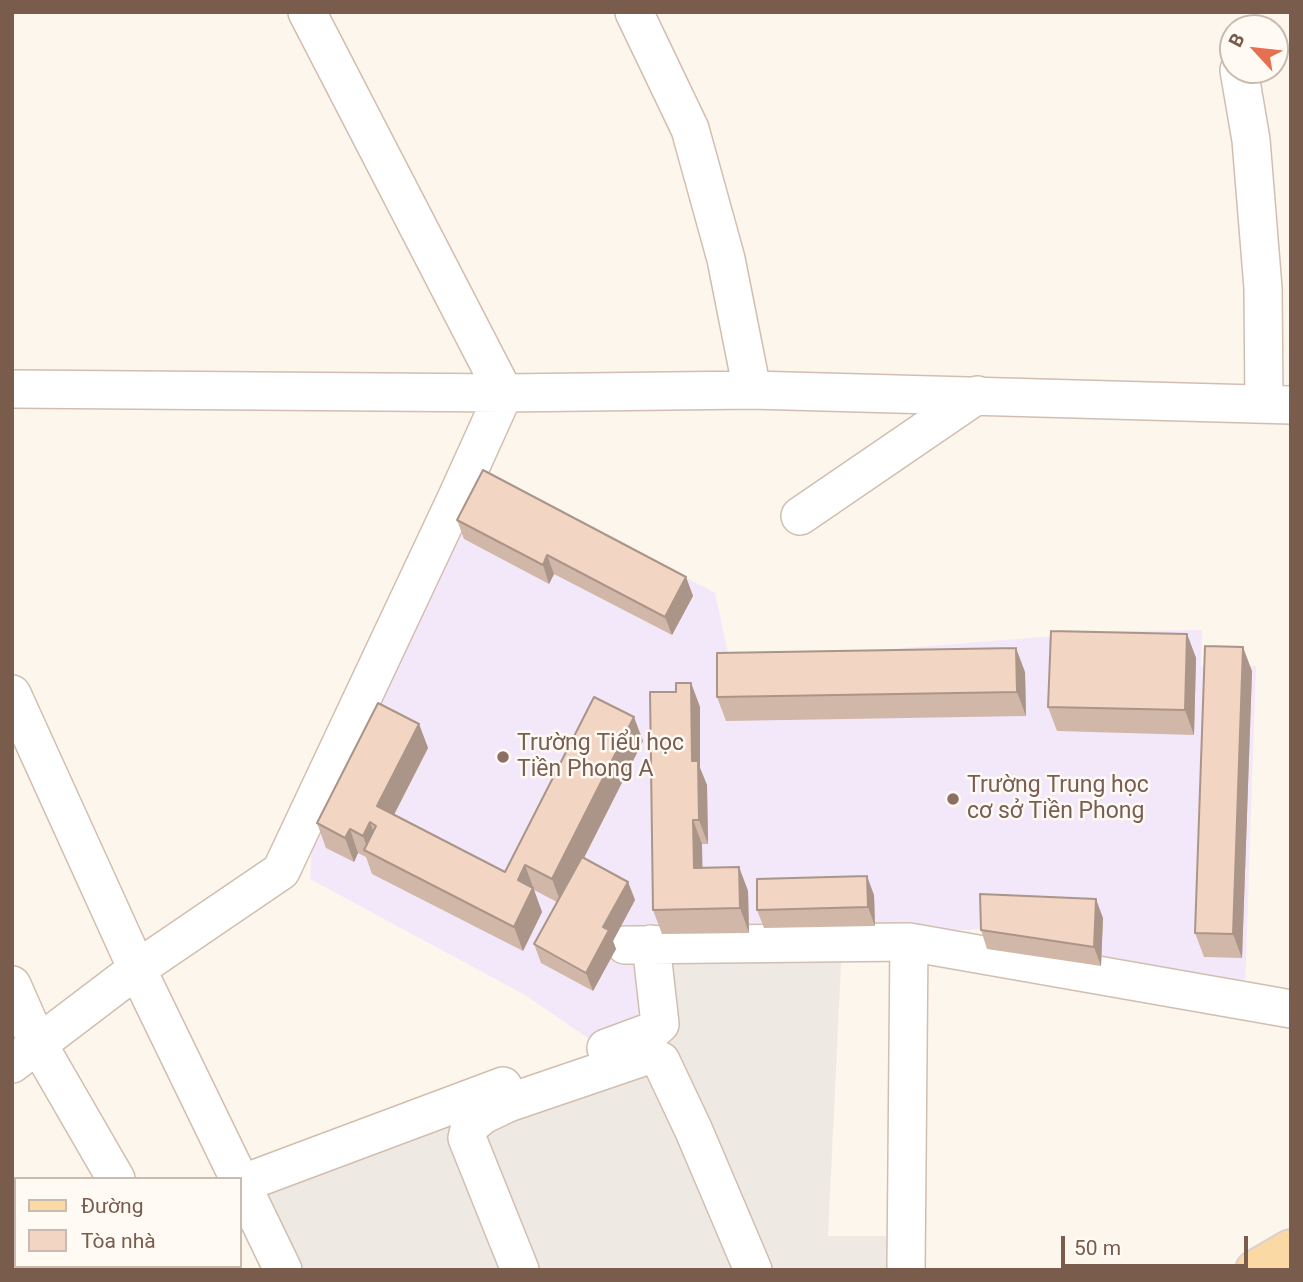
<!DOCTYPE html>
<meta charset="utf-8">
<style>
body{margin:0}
#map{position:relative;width:1303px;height:1282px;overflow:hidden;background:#fdf6ec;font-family:Roboto,sans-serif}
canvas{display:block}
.frame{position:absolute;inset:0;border:14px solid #7a5c4d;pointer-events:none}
.legend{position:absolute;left:14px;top:1177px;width:228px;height:91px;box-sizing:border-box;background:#fffaf3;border:2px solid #cabbb1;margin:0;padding:9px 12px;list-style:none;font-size:21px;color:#7a5c4d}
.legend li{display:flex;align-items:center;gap:14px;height:35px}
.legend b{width:35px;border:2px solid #cabbb1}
.north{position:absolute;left:1219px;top:14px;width:70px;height:70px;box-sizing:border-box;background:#fffaf3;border:2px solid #cabbb1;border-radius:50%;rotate:297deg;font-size:19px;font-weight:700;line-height:28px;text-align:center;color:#7a5c4d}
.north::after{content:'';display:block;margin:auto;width:24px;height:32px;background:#e76f51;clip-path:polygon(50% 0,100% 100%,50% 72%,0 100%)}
.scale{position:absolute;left:1061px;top:1236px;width:187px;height:32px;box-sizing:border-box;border:4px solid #7a5c4d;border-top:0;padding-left:9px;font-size:21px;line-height:24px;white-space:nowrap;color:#7a5c4d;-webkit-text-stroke:5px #fffaf3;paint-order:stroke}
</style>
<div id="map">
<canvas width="1303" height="1282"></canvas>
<div class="frame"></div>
<ul class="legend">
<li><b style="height:9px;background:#fbd9a5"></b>Đường</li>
<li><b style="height:19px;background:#f3d5c3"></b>Tòa nhà</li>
</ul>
<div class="north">B</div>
<div class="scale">50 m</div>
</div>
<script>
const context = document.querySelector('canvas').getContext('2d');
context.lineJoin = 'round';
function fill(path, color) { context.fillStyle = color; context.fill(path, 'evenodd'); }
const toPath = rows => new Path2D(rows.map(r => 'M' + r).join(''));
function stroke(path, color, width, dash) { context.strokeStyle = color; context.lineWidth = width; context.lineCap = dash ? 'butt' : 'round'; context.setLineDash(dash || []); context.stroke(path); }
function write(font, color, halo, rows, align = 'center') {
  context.font = font + ' Roboto,sans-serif'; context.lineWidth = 5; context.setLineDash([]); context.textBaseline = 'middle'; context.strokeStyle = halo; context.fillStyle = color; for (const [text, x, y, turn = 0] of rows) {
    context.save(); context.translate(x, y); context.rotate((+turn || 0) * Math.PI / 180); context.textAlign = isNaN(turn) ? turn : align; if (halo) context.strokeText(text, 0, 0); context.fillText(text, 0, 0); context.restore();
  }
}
fill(toPath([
 [842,943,828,1236,899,1236,898,1270,302,1270,260,1181,664,1030,655,949]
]), '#efe9e4');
fill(toPath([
 [485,470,715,593,730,662,1117,631,1202,630,1201,666,1256,666,1245,989,987,949,987,929,660,939,657,1024,598,1045,525,995,310,879,312,845]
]), '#f3e8fa');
const minor = toPath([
 [634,12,690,129,726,259,752,390],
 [1239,70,1251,140,1263,288,1264,404],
 [12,389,504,393,752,390,1291,405],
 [800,516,977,395],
 [12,694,137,969,239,1179],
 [625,945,909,942],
 [12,985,38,1044,116,1179],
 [606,1048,652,1031,660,1024,651,944],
 [12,1064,137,969,281,871,456,499,504,393,307,12],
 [240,1181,283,1270],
 [241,1184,503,1086],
 [166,1266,168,1270],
 [520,1270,467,1138,470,1126,483,1115,508,1103,649,1055,661,1061,694,1131,753,1270],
 [906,1270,909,942,1291,1009]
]);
const major = toPath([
 [1255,1270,1291,1249]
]);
stroke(minor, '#d1beb0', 40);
stroke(major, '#dad1cd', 42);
stroke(minor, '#fff', 37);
stroke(major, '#fbd9a5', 38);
fill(toPath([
 [457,520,686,577,693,596,672,635,554,574,549,584,464,539],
 [1187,634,1196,658,1194,735,1057,731,1048,707],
 [1252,671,1242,958,1204,957,1195,933],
 [1025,672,1026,716,726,721,717,697],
 [691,683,700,707,700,768,707,785,708,844,702,844,702,868,739,867,748,891,749,933,662,934,653,910,676,692],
 [419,724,428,748,394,815,505,872,643,741,584,858,628,882,635,900,613,941,616,949,593,991,541,963,534,944,557,902,534,890,542,912,523,951,372,874,366,857,358,853,354,862,326,848,317,823],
 [874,895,875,926,764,928,757,910],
 [1103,918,1101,966,987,949,981,930]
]), '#d1b7a8');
fill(toPath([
 [547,555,554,574,549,584,543,565],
 [686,577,693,596,672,635,665,617],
 [1187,634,1196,658,1194,735,1185,710],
 [1243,647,1252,671,1242,958,1233,934],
 [1016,648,1025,672,1026,716,1017,692],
 [691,683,700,707,700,768,707,785,708,844,699,820,692,761],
 [634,717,643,741,561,903,552,879],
 [419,724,428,748,386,830,377,806],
 [693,820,702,844,703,892,694,868],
 [370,822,379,847,369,853,363,836],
 [350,829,358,853,354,862,345,838],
 [525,865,542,912,523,951,514,927,518,880],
 [739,867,748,891,749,933,740,908],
 [867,876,874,895,875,926,868,907],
 [628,882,635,900,613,941,616,949,593,991,586,973,603,927],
 [1096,899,1103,918,1101,966,1094,947]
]), '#aa9588');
const building = toPath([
 [483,470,686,577,665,617,547,555,543,565,457,520,483,470],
 [1051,631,1187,634,1185,710,1048,707,1051,631],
 [1205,646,1243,647,1233,934,1195,933,1205,646],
 [1016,648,1017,692,717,697,717,653,1016,648],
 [676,683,691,683,692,761,698,761,699,820,693,820,694,868,739,867,740,908,653,910,650,692,676,692,676,683],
 [594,697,634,717,552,879,525,865,518,880,533,888,514,927,364,850,376,826,370,822,363,836,350,829,345,838,317,823,378,703,419,724,377,806,505,872,594,697],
 [582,857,628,882,603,927,609,930,586,973,534,944,582,857],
 [867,876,868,907,757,910,757,879,867,876],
 [980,894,1096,899,1094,947,981,930,980,894]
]);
fill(building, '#f3d5c3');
stroke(building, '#aa9588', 2);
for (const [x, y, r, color] of [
 [503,757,7,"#8d6e63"],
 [953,799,7,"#8d6e63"]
]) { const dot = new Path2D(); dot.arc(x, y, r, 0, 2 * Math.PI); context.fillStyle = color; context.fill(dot); stroke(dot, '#fffaf3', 2.5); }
write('23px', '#785e54', '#fffaf3', [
 ["Trường Tiểu học",517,744],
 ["Tiền Phong A",517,770],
 ["Trường Trung học",967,786],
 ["cơ sở Tiền Phong",967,812]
], 'left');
</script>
